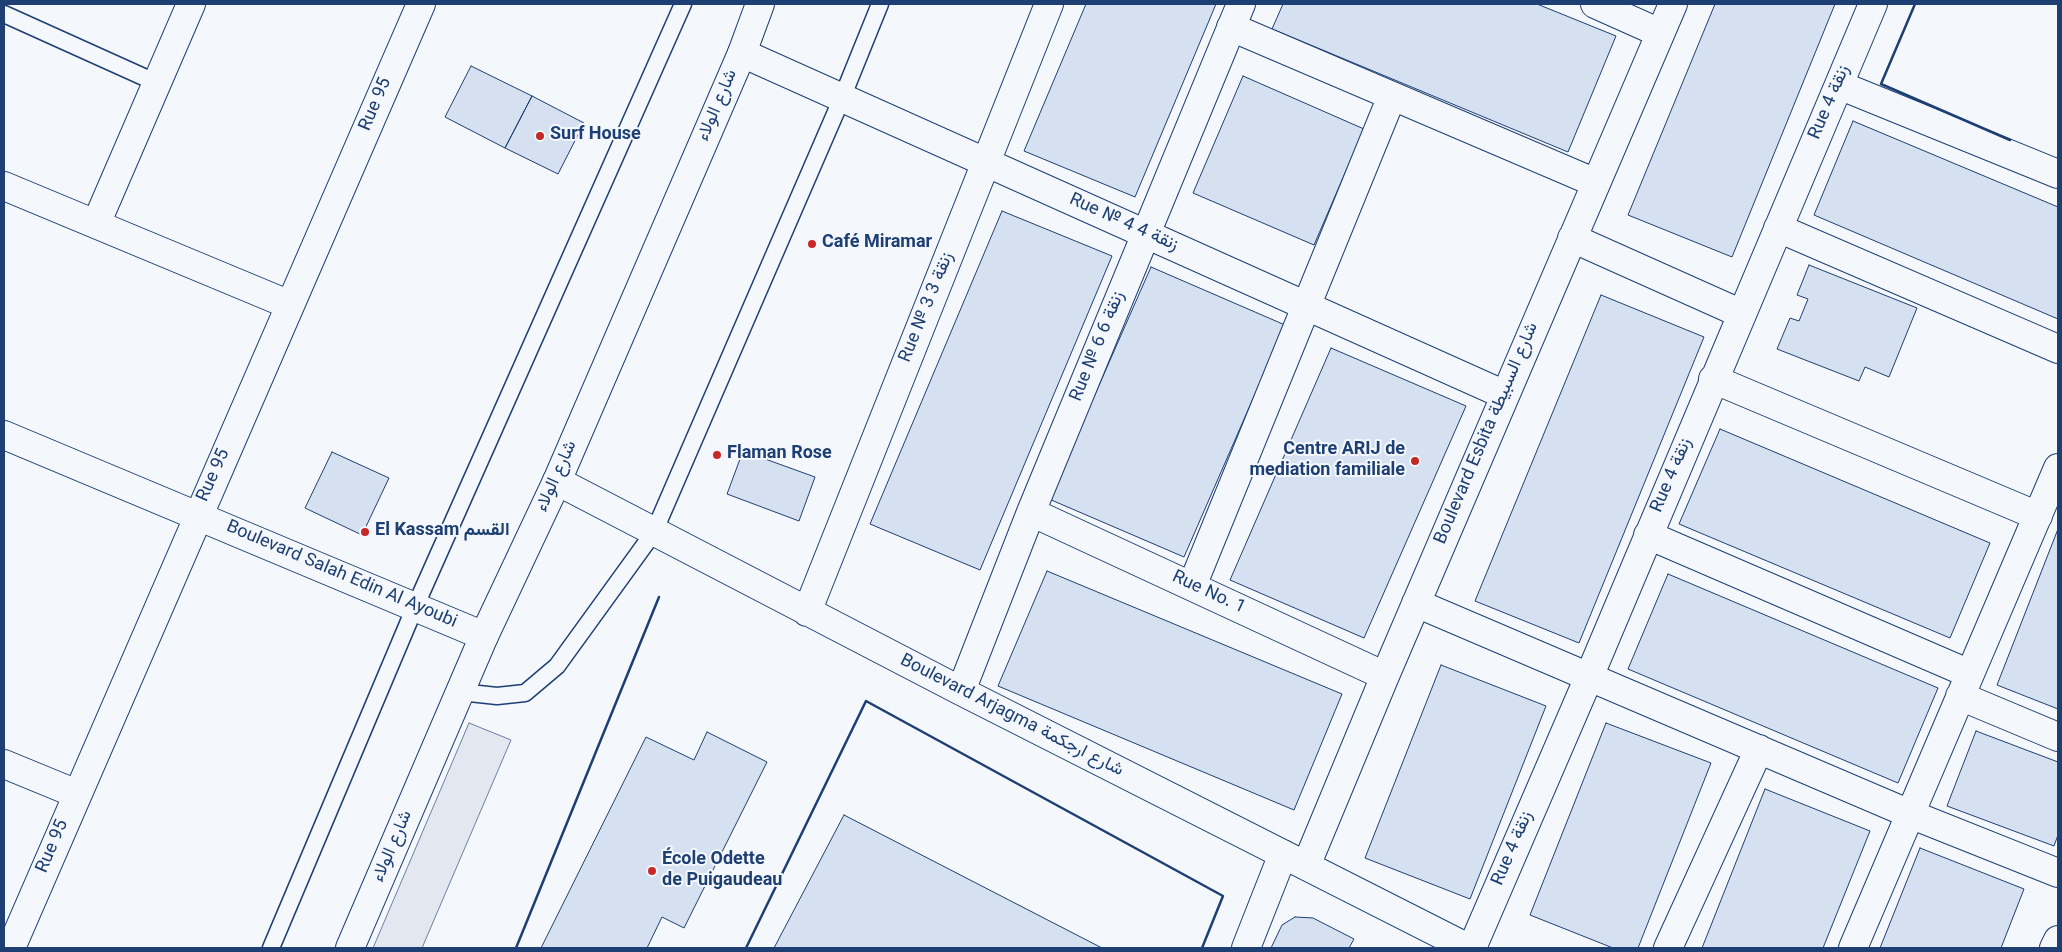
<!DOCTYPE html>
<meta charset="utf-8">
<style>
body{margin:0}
#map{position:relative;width:2062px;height:952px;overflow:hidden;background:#f4f7fb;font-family:Georgia,serif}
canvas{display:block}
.frame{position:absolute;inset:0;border:5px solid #1d3f73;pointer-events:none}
</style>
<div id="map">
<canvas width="2062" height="952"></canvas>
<div class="frame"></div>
</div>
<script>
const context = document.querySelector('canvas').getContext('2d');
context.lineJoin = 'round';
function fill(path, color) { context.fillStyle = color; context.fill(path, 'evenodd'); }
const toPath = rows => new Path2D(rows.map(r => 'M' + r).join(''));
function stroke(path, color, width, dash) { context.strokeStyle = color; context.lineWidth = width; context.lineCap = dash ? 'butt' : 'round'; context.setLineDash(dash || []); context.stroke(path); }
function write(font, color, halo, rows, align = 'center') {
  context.font = font + ' Georgia,Vazirmatn,serif'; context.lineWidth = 4; context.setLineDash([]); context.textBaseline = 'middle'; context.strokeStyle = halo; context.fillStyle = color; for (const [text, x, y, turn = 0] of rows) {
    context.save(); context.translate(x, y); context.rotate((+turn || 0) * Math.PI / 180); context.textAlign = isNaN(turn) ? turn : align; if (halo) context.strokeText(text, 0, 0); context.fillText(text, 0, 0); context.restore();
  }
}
const parking = toPath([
 [469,723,511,740,422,948,373,948,469,723]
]);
fill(parking, '#e3e8f0');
stroke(parking, '#687fa3', 1);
const building = toPath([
 [1086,4,1216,4,1135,197,1024,151,1086,4],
 [1283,4,1537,4,1616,36,1568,152,1272,29,1283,4],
 [1715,4,1835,4,1732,257,1628,215,1715,4],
 [471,66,532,96,505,148,445,117,471,66],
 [1243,76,1364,129,1314,245,1193,193,1243,76],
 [532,96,584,123,558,174,505,148,532,96],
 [1853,121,2058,207,2058,319,1814,215,1853,121],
 [1002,211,1112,256,980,570,870,524,1002,211],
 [1809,265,1917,308,1889,377,1865,367,1859,381,1777,349,1790,318,1799,321,1808,299,1797,295,1809,265],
 [1151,267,1285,325,1184,557,1049,499,1151,267],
 [1601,295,1704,337,1579,643,1475,601,1601,295],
 [1331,348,1466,406,1364,638,1230,580,1331,348],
 [1720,429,1990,543,1950,638,1679,524,1720,429],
 [743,451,815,477,799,521,727,494,743,451],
 [332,452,389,478,362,535,305,508,332,452],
 [2058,529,2058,709,1997,685,2058,529],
 [1047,571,1342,694,1294,810,998,686,1047,571],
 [1668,574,1938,688,1898,783,1628,669,1668,574],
 [1441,665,1546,706,1470,899,1365,858,1441,665],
 [1606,723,1711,763,1638,948,1613,948,1530,915,1606,723],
 [1976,731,2058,762,2058,835,2054,846,1947,806,1976,731],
 [707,732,767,762,684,928,662,917,647,948,541,948,646,737,694,760,707,732],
 [1765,789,1870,831,1823,948,1702,948,1765,789],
 [844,815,1102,948,774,948,844,815],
 [1920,848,2024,889,2001,948,1880,948,1920,848],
 [1295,917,1313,918,1354,939,1349,948,1271,948,1282,925,1295,917]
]);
fill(building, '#d5e0f0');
stroke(building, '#1d3f73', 1);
const lane = toPath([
 [4,14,157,83],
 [460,692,497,696,525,693,557,666,654,532,842,98,880,4],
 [271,948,415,607,683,4]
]);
const street = toPath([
 [1595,4,1660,33],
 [1231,27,1596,183],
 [742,53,1505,395],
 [1839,85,2058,174],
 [4,186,290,305],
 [96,224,191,4],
 [1778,228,2058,349],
 [1572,238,1742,314],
 [1713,379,2038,516],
 [4,435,484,636],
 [557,481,961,691,1468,948],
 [1031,512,1385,676],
 [1648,535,1970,674],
 [1192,586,1392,96],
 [1416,603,1910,814,2058,873],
 [807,612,1049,4],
 [961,691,1031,512,1241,4],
 [1960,696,2058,737],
 [4,764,77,794],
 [1306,866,1385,676,1673,4],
 [11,948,421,4],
 [1246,948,1283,854],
 [1472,948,1589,677,1873,4],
 [1668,948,1759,749],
 [1853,948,2058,468],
 [2054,948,2058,940]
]);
const primary = toPath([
 [350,948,484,636,557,481,742,53,760,4]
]);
stroke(lane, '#1d3f73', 19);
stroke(street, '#1d3f73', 30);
stroke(primary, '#1d3f73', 30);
stroke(lane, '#f4f7fb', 16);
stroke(street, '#f4f7fb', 28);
stroke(primary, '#f4f7fb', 28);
stroke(toPath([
 [1915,4,1881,84,2010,140],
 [516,948,659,597],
 [746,948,866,701,1223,896,1202,948]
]), '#1d3f73', 2.5);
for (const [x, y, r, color] of [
 [540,136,5,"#c62828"],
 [812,244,5,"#c62828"],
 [717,455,5,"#c62828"],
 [1415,461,5,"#c62828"],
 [365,532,5,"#c62828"],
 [652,871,5,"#c62828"]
]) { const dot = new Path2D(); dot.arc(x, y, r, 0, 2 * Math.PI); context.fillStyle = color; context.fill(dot); stroke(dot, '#f4f7fb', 2); }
write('18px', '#1d3f73', '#f4f7fb', [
 ["Rue 4 زنقة",1831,103,-67],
 ["Rue 95",377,105,-67],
 ["شارع الولاء",719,106,-67],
 ["Rue № 4 زنقة 4",1123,224,24],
 ["Rue № 3 زنقة 3",928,308,-68],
 ["Rue № 6 زنقة 6",1099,347,-68],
 ["Boulevard Esbita شارع السبيطة",1488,434,-67],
 ["Rue 95",215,476,-66],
 ["Rue 4 زنقة",1673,476,-67],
 ["شارع الولاء",558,477,-66],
 ["Boulevard Salah Edin Al Ayoubi",341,576,23],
 ["Rue No. 1",1208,594,25],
 ["Boulevard Arjagma شارع ارجكمة",1011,717,27],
 ["Rue 95",54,847,-67],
 ["شارع الولاء",394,847,-67],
 ["Rue 4 زنقة",1514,849,-67]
]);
write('bold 18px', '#1d3f73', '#f4f7fb', [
 ["Surf House",550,136],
 ["Café Miramar",822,244],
 ["Centre ARIJ de",1405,451,"right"],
 ["mediation familiale",1405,472,"right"],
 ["Flaman Rose",727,455],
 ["El Kassam القسم",375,532],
 ["École Odette",662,861],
 ["de Puigaudeau",662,882]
], 'left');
</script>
